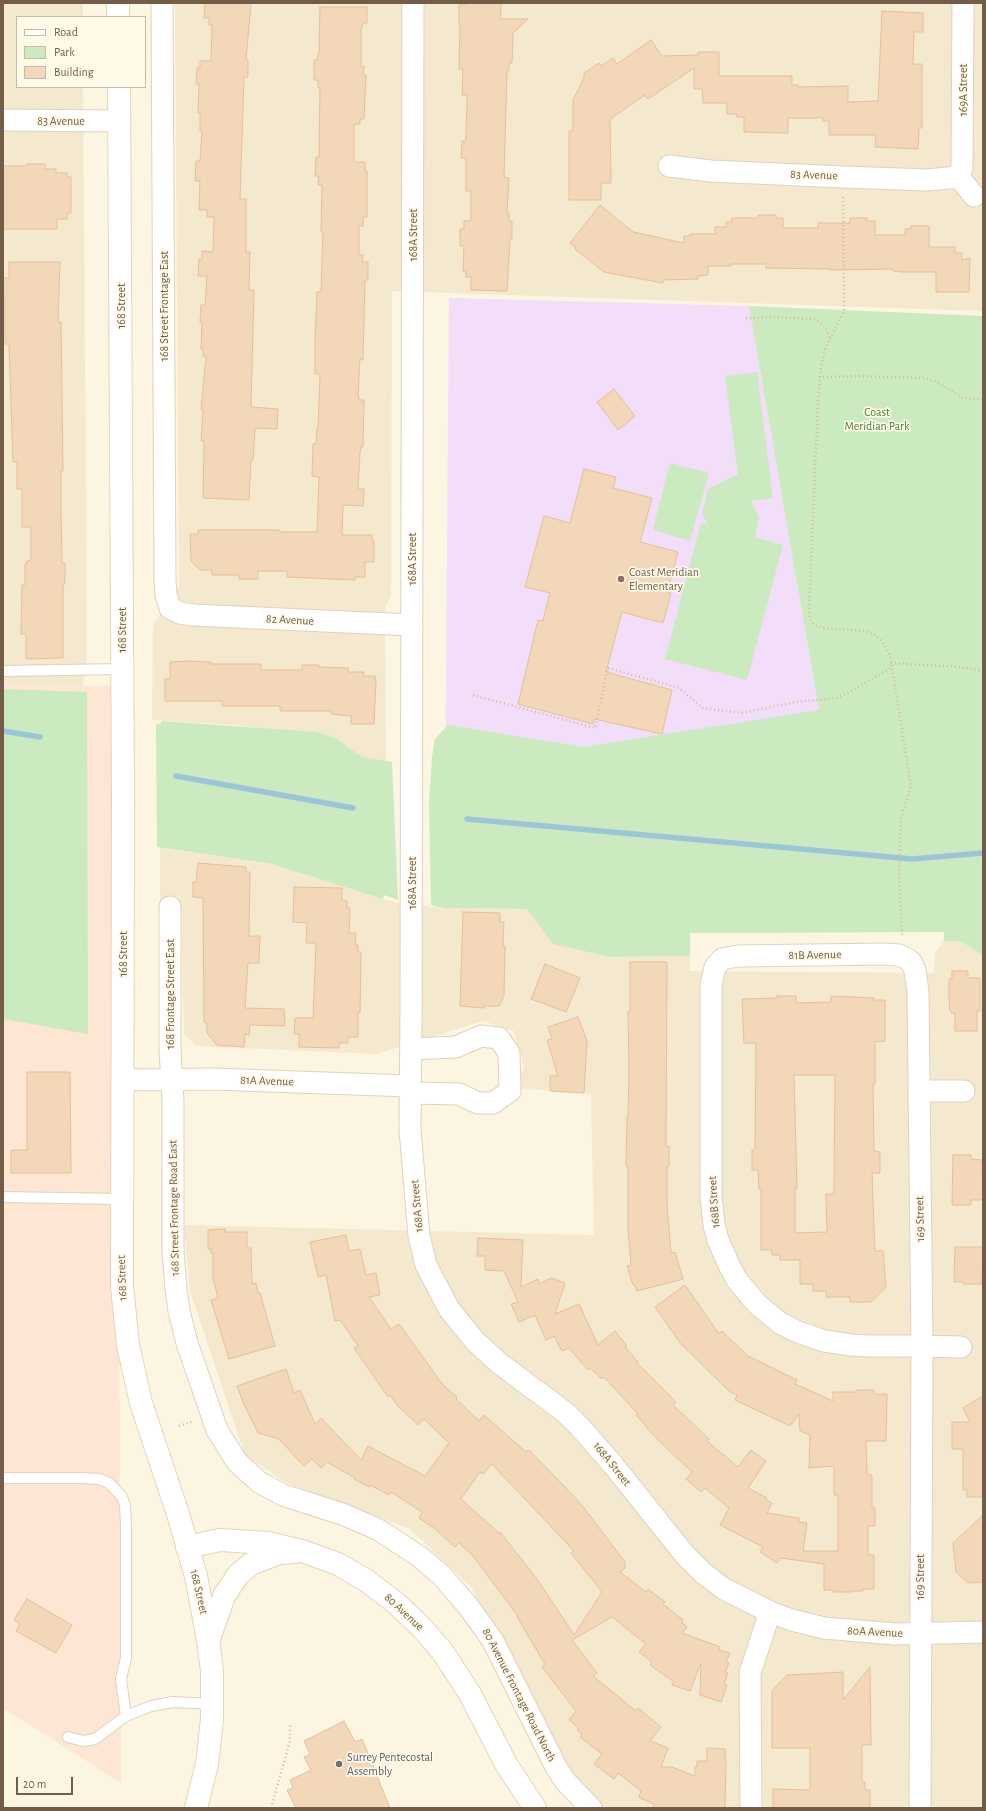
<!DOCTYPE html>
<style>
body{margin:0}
#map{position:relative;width:986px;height:1811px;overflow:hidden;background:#fcf5e1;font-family:"Alegreya Sans",sans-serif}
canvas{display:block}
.frame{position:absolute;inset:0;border:4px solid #735d48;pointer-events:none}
.legend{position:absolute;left:16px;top:16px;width:130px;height:72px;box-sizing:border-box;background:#fff9e7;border:1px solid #c7bba7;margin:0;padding:5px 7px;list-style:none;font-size:12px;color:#735d48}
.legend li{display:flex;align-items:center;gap:8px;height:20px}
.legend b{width:20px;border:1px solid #c7bba7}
.scale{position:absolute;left:16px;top:1777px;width:57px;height:18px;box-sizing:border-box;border:2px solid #735d48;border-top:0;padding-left:5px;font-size:12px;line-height:14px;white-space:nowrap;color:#735d48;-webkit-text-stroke:3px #fff9e7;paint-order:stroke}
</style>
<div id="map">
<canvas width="986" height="1811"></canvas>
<div class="frame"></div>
<ul class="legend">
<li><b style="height:5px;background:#fff"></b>Road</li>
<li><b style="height:11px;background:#cbeabf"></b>Park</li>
<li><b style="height:11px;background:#f2d7b8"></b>Building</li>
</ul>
<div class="scale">20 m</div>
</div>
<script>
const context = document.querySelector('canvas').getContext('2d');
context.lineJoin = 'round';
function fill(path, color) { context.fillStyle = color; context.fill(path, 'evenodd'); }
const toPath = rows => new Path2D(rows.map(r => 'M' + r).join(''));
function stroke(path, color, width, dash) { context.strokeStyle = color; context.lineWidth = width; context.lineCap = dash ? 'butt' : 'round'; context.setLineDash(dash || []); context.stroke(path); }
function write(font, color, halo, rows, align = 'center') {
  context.font = font + ' "Alegreya Sans",sans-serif'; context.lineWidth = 3.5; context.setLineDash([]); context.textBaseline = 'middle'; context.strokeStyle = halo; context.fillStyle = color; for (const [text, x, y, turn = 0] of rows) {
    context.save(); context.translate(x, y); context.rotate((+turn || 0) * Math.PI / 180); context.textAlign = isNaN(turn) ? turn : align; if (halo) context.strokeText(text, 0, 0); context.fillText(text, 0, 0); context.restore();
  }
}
fill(toPath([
 [3,3,83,3,83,17,17,17,17,87,83,87,87,653,83,686,3,685],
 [175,3,983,3,983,311,392,291,391,596,385,607,386,761,362,757,337,739,317,732,283,731,235,725,152,720,153,625,179,587],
 [160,848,272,864,397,903,444,908,527,909,553,944,610,957,690,956,690,971,934,973,935,953,944,941,960,941,983,955,983,1808,578,1808,556,1776,472,1588,410,1529,285,1482,245,1455,190,1291,184,1225,594,1235,591,1094,516,1088,524,1067,514,1031,483,1021,377,1054,196,1046,184,1034,181,902,160,902]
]), '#f4e8cf');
fill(toPath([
 [3,685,117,686,121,1783,3,1708]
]), '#fde6d4');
fill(toPath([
 [449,298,749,306,838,819,445,803]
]), '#f2def8');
fill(toPath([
 [749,306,983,316,983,955,960,941,944,941,944,932,690,933,690,956,610,957,553,944,527,909,444,908,431,905,429,804,432,757,435,739,448,725,584,747,819,710],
 [757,372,773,498,751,501,759,518,755,537,783,545,747,680,665,659,701,523,709,525,702,514,708,489,738,474,725,376],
 [670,463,709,473,690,541,653,530],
 [3,689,87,692,88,1034,3,1019],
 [161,721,317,732,337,739,362,757,392,762,398,900,384,895,383,899,272,864,157,847,156,724,161,724]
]), '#cbeabf');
stroke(toPath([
 [3,731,40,737],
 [176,776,353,808],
 [467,819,912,859,983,853]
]), '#9bc6d7', 5.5);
const building = toPath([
 [205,3,251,3,246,60,248,60,248,77,244,77,240,199,246,199,246,252,250,252,249,290,254,290,251,407,278,409,277,429,255,428,253,460,251,460,249,500,203,498,204,441,201,441,203,410,201,410,206,357,203,356,203,349,201,349,202,322,200,322,201,305,205,305,207,276,198,276,199,259,202,259,202,251,213,252,214,217,207,217,207,210,199,210,200,181,195,181,196,161,200,161,202,131,200,131,200,113,198,113,199,84,196,84,197,68,200,68,200,61,211,61,212,25,209,25,209,18,204,18,205,3],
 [466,3,501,3,500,19,528,19,513,33,512,63,509,63,509,71,507,71,504,177,509,178,507,213,509,213,509,221,512,221,512,239,510,239,507,291,471,290,471,277,466,277,466,271,463,271,464,246,460,246,460,229,464,229,464,221,471,221,471,191,466,191,466,158,461,158,462,141,465,142,466,135,467,102,467,95,462,95,463,69,459,69,460,25,459,25,459,5,466,5,466,3],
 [320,7,367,7,367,23,363,23,361,30,361,66,364,66,363,75,366,75,364,119,360,119,360,124,354,124,354,162,365,162,365,171,367,171,367,217,363,217,363,226,359,226,359,255,363,255,362,262,368,262,368,280,365,280,363,360,360,359,358,395,359,400,364,400,363,447,361,447,360,453,358,489,364,489,363,506,343,505,342,535,372,535,372,541,374,541,374,562,365,562,365,577,355,577,355,580,287,577,287,571,258,571,258,579,239,579,239,575,212,575,212,570,200,570,191,561,190,534,198,534,198,530,280,530,280,532,317,532,319,477,312,476,313,444,316,444,317,428,318,428,320,374,315,374,315,340,317,292,321,292,323,232,321,232,322,185,318,185,319,176,315,176,316,157,319,157,320,88,318,88,318,80,314,80,314,60,317,60,318,54,319,54,320,7],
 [882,11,923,13,923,32,914,32,913,64,922,64,922,128,919,128,918,149,875,147,876,135,829,135,829,121,823,121,823,118,788,118,788,133,744,132,744,117,737,117,737,114,727,114,727,103,703,103,702,89,694,89,694,68,648,99,645,95,610,119,611,183,601,183,601,200,569,200,569,131,573,131,573,100,584,78,584,73,599,63,601,66,613,58,617,64,651,40,662,56,698,55,698,52,719,52,719,76,792,76,792,85,798,85,798,87,848,86,848,102,878,101,882,11],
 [27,164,45,164,45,169,56,169,56,173,67,173,67,177,71,177,71,213,67,213,67,219,57,219,57,229,3,229,3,166,27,166,27,164],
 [600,205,633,232,684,243,684,236,690,236,690,234,715,234,715,227,726,227,726,222,732,222,732,218,758,218,758,215,776,215,776,218,783,218,783,228,818,228,818,223,850,223,850,218,867,218,867,221,875,221,875,235,905,235,905,229,911,229,911,226,929,226,929,247,955,247,955,253,962,253,962,260,970,258,969,292,936,292,936,272,901,272,893,271,893,269,830,270,830,269,766,268,766,264,731,264,731,266,708,266,708,275,698,276,698,279,663,280,663,283,604,272,575,249,576,248,570,243,600,205],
 [9,262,60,262,58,322,61,322,63,471,61,471,61,508,62,563,65,563,65,581,63,587,63,658,26,659,26,634,21,634,22,585,25,585,25,564,26,564,27,561,31,560,31,527,22,527,22,489,17,489,17,462,13,462,9,344,5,344,5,296,3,296,3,278,9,278,9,262],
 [614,389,635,416,618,430,597,402,614,389],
 [584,469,616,477,613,488,652,498,640,542,678,552,667,592,671,593,663,623,622,612,606,672,672,690,662,734,594,719,593,724,518,704,538,620,543,621,550,593,525,587,544,516,570,523,584,469],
 [187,661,211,662,211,664,261,664,261,670,302,670,302,665,319,665,319,667,348,668,348,672,364,672,363,676,375,676,376,681,374,724,351,724,351,716,331,714,331,711,280,711,280,706,222,706,222,701,165,701,165,679,170,679,170,662,187,661],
 [198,863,246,867,246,872,250,872,249,936,260,936,259,963,248,963,245,1008,284,1009,285,1026,250,1025,249,1035,245,1034,244,1047,217,1045,207,1033,207,1023,204,1022,203,898,193,897,193,882,196,882,198,863],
 [294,887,342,888,342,900,347,901,347,908,350,908,349,933,356,933,355,945,358,945,358,952,361,952,360,1013,358,1012,358,1037,348,1037,348,1043,339,1043,339,1048,299,1047,299,1034,294,1034,295,1018,313,1018,316,943,306,943,307,923,293,922,294,887],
 [463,912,500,913,500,922,504,922,503,946,505,946,504,996,499,1006,484,1006,484,1008,460,1006,463,912],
 [630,962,667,962,666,1146,669,1146,669,1166,667,1166,667,1204,671,1253,675,1252,683,1279,637,1291,635,1285,633,1285,627,1266,631,1265,628,1229,628,1166,626,1166,627,1117,628,1117,629,1073,628,1011,630,1011,630,962],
 [545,964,580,978,566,1012,531,999,545,964],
 [952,971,968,971,968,978,980,978,980,1011,977,1011,977,1031,955,1031,955,1013,952,1013,950,1011,949,998,949,979,952,979,952,971],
 [777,996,796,996,796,1003,831,1002,831,996,874,998,874,1000,885,1000,885,1041,875,1042,875,1084,873,1084,874,1151,880,1152,880,1173,872,1173,875,1251,883,1251,886,1287,871,1302,850,1302,850,1297,826,1297,826,1291,813,1291,813,1284,800,1284,800,1260,780,1260,780,1255,772,1255,772,1250,761,1250,761,1189,759,1189,758,1170,752,1170,752,1150,755,1150,756,1043,744,1043,742,999,777,998,777,996],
 [794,1075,835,1075,834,1194,826,1194,827,1232,795,1233,795,1189,797,1189,794,1075],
 [578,1017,587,1041,584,1093,550,1091,550,1076,558,1076,547,1040,552,1039,548,1027,578,1017],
 [27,1072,70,1072,71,1173,11,1173,11,1150,27,1150,27,1072],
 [953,1155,971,1155,971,1159,982,1160,983,1200,971,1200,971,1205,952,1205,953,1155],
 [225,1229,225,1232,247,1232,247,1248,251,1248,252,1284,256,1283,258,1293,260,1293,275,1346,229,1359,211,1300,218,1298,213,1278,213,1253,211,1253,211,1249,208,1249,208,1230,225,1229],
 [346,1235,349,1251,360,1249,366,1275,376,1273,380,1295,369,1297,391,1329,399,1324,443,1385,457,1397,456,1399,479,1421,484,1415,526,1452,529,1450,567,1489,584,1508,625,1562,625,1568,620,1572,646,1592,648,1589,665,1602,663,1604,683,1620,682,1623,687,1627,682,1633,720,1647,719,1650,730,1653,726,1662,729,1663,725,1672,728,1673,724,1684,727,1685,721,1702,700,1695,701,1663,690,1691,672,1685,674,1682,650,1665,652,1662,639,1652,646,1644,612,1617,572,1640,597,1673,593,1676,636,1711,638,1708,661,1727,650,1741,668,1748,661,1767,672,1767,695,1776,695,1767,697,1767,697,1761,707,1761,707,1748,725,1749,725,1759,726,1759,725,1807,723,1808,653,1808,654,1804,640,1798,639,1796,641,1791,618,1773,614,1779,594,1764,602,1754,580,1737,582,1734,577,1730,579,1728,569,1720,576,1711,542,1667,545,1664,517,1617,518,1616,473,1556,459,1543,455,1547,434,1528,419,1518,422,1512,391,1492,389,1495,370,1485,369,1487,354,1479,355,1478,327,1462,321,1468,312,1459,304,1466,279,1439,258,1433,243,1402,237,1386,286,1369,294,1393,300,1390,315,1424,321,1418,361,1460,368,1446,425,1476,449,1443,424,1419,418,1425,397,1405,390,1395,388,1397,354,1348,358,1346,340,1320,335,1321,326,1275,318,1277,310,1242,346,1235],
 [492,1464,574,1551,571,1553,602,1592,574,1635,537,1579,500,1532,499,1533,461,1499,480,1472,483,1474,492,1464],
 [478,1238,523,1240,521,1287,538,1279,539,1284,551,1278,565,1283,555,1314,579,1304,598,1345,615,1331,627,1346,625,1347,638,1362,637,1363,676,1402,673,1405,709,1439,707,1441,738,1467,751,1450,766,1461,748,1488,767,1498,766,1500,772,1503,767,1513,799,1518,799,1522,807,1523,803,1551,838,1551,838,1495,834,1495,834,1466,809,1468,810,1435,800,1431,799,1414,790,1426,735,1400,737,1395,729,1391,681,1344,655,1307,685,1285,719,1334,722,1331,748,1356,797,1380,795,1384,833,1401,833,1392,856,1392,856,1390,874,1390,874,1394,887,1394,886,1441,866,1441,867,1475,872,1475,872,1508,875,1508,875,1526,868,1526,868,1555,874,1555,874,1589,863,1589,863,1591,851,1591,851,1592,833,1592,833,1590,824,1590,824,1564,781,1558,777,1563,760,1552,763,1547,720,1525,729,1508,705,1488,701,1492,686,1479,692,1472,657,1439,636,1415,638,1414,604,1377,602,1379,590,1368,588,1370,569,1348,562,1351,554,1336,546,1340,535,1315,519,1322,511,1304,518,1302,504,1271,485,1270,485,1256,477,1256,478,1238],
 [955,1247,983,1247,982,1284,963,1284,963,1282,954,1282,955,1247],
 [983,1396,983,1497,967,1497,967,1490,963,1490,963,1449,952,1449,952,1422,970,1422,963,1408,983,1396],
 [983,1515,983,1582,968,1583,956,1572,953,1543,983,1515],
 [27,1599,72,1625,56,1653,16,1631,20,1624,14,1620,27,1599],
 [870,1667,871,1745,862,1745,862,1782,865,1782,865,1790,870,1790,870,1808,773,1808,773,1789,810,1790,810,1748,772,1748,772,1691,787,1675,843,1672,843,1700,870,1667],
 [344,1721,355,1742,362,1739,390,1808,296,1808,287,1790,293,1788,290,1780,311,1770,304,1757,310,1754,304,1741,344,1721]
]);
fill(building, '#f2d7b8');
stroke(building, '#e5c098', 1);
const service = toPath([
 [3,671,122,669],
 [3,1197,121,1199],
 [3,1478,79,1478,99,1479,109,1483,122,1497,125,1505,126,1526,126,1658,121,1679,126,1716],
 [68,1737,83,1741,95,1739,126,1716,151,1706,173,1702,213,1704]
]);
const minor = toPath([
 [162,3,165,581,166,595,170,608,180,613,193,615,412,625],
 [413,3,411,1011,410,1130,419,1236,426,1265,449,1309,475,1341,499,1363,566,1413,580,1427,614,1466,685,1555,703,1573,724,1589,770,1612,792,1620,824,1628,895,1634,983,1632],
 [3,120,120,121],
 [669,166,711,171,843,177,927,180,959,177],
 [959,177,962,167,963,3],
 [959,177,974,196],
 [170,907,170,1048,173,1102,173,1251,176,1289,179,1311,187,1343,217,1430,237,1462,259,1482,283,1495,345,1515,379,1530,420,1557,441,1575,468,1606,493,1641,555,1765,565,1781,591,1808],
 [123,1080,213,1079,410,1086],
 [919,1091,964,1091],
 [410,1093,459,1094,478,1103,493,1103,510,1091,509,1053,499,1038,481,1036,456,1047,411,1049],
 [751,1808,750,1673,770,1612],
 [920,1808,922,1346,918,992,915,970,911,962,907,959,899,955,884,954,738,956,722,959,715,967,711,985,711,1197,714,1225,718,1240,729,1265,737,1280,757,1304,780,1323,798,1332,824,1341,852,1345,868,1346,922,1346,961,1347]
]);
const secondary = toPath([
 [118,3,118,17],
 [119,87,123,799,122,1286,128,1345,141,1403,178,1514,196,1576,208,1640,212,1671,212,1719,207,1764,196,1808],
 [187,1547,220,1540,268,1543,305,1552,338,1564,367,1581,396,1603,422,1628,442,1651,470,1694,506,1764,535,1808],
 [209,1639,224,1596,238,1575,251,1564,279,1553,294,1552]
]);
stroke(service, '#e0d2bd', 12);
stroke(minor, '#e0d2bd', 23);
stroke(secondary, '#e5d4ba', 24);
stroke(toPath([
 [843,197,844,311,825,349,821,368,818,400,809,610,811,621,815,625,822,628,866,631,875,635,882,641,890,655,911,786,901,818,899,872,902,936],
 [746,318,774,317,815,319,823,325,828,332,830,337],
 [819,377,859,376,924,378,935,381,963,398,983,399],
 [891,663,960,667,983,671],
 [473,695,595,728,608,668,679,688,703,708,742,713,796,702,836,698,848,693,892,667],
 [179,1426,194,1421],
 [271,1808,290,1741,290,1723]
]), '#d6ba9c', 2.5, [1, 3]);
stroke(service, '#fff', 10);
stroke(minor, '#fff', 21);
stroke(secondary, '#fff', 22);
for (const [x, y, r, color] of [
 [621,579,4,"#8d6e63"],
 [339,1764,4,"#6b7280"]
]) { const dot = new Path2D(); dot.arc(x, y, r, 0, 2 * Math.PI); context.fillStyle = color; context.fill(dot); stroke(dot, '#fff9e7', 1.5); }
write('12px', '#735d48', '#fff9e7', [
 ["169A Street",963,90,-90],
 ["83 Avenue",61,121],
 ["83 Avenue",814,175,2],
 ["168A Street",413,235,-90],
 ["168 Street",121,306,-90],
 ["168 Street Frontage East",164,306,-90],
 ["168A Street",412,559,-90],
 ["82 Avenue",290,620,3],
 ["168 Street",122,630,-90],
 ["168A Street",412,883,-90],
 ["168 Street",123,954,-90],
 ["81B Avenue",815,955,-1],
 ["168 Frontage Street East",170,994,-90],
 ["81A Avenue",267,1081,2],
 ["168B Street",714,1202,-94],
 ["168A Street",417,1206,-95],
 ["168 Street Frontage Road East",174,1208,-91],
 ["169 Street",920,1219,-91],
 ["168 Street",122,1278,-92],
 ["168A Street",612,1464,51],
 ["169 Street",920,1577,-90],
 ["168 Street",199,1592,77],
 ["80 Avenue",404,1612,43],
 ["80A Avenue",875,1632,3],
 ["80 Avenue Frontage Road North",519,1695,63]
]);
write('12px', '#4c7f42', '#fff9e7', [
 ["Coast",877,412],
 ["Meridian Park",877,426]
]);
write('12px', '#785e54', '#fff9e7', [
 ["Coast Meridian",629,572],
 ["Elementary",629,586]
], 'left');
write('12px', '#5b616d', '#fff9e7', [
 ["Surrey Pentecostal",347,1757],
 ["Assembly",347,1771]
], 'left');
</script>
